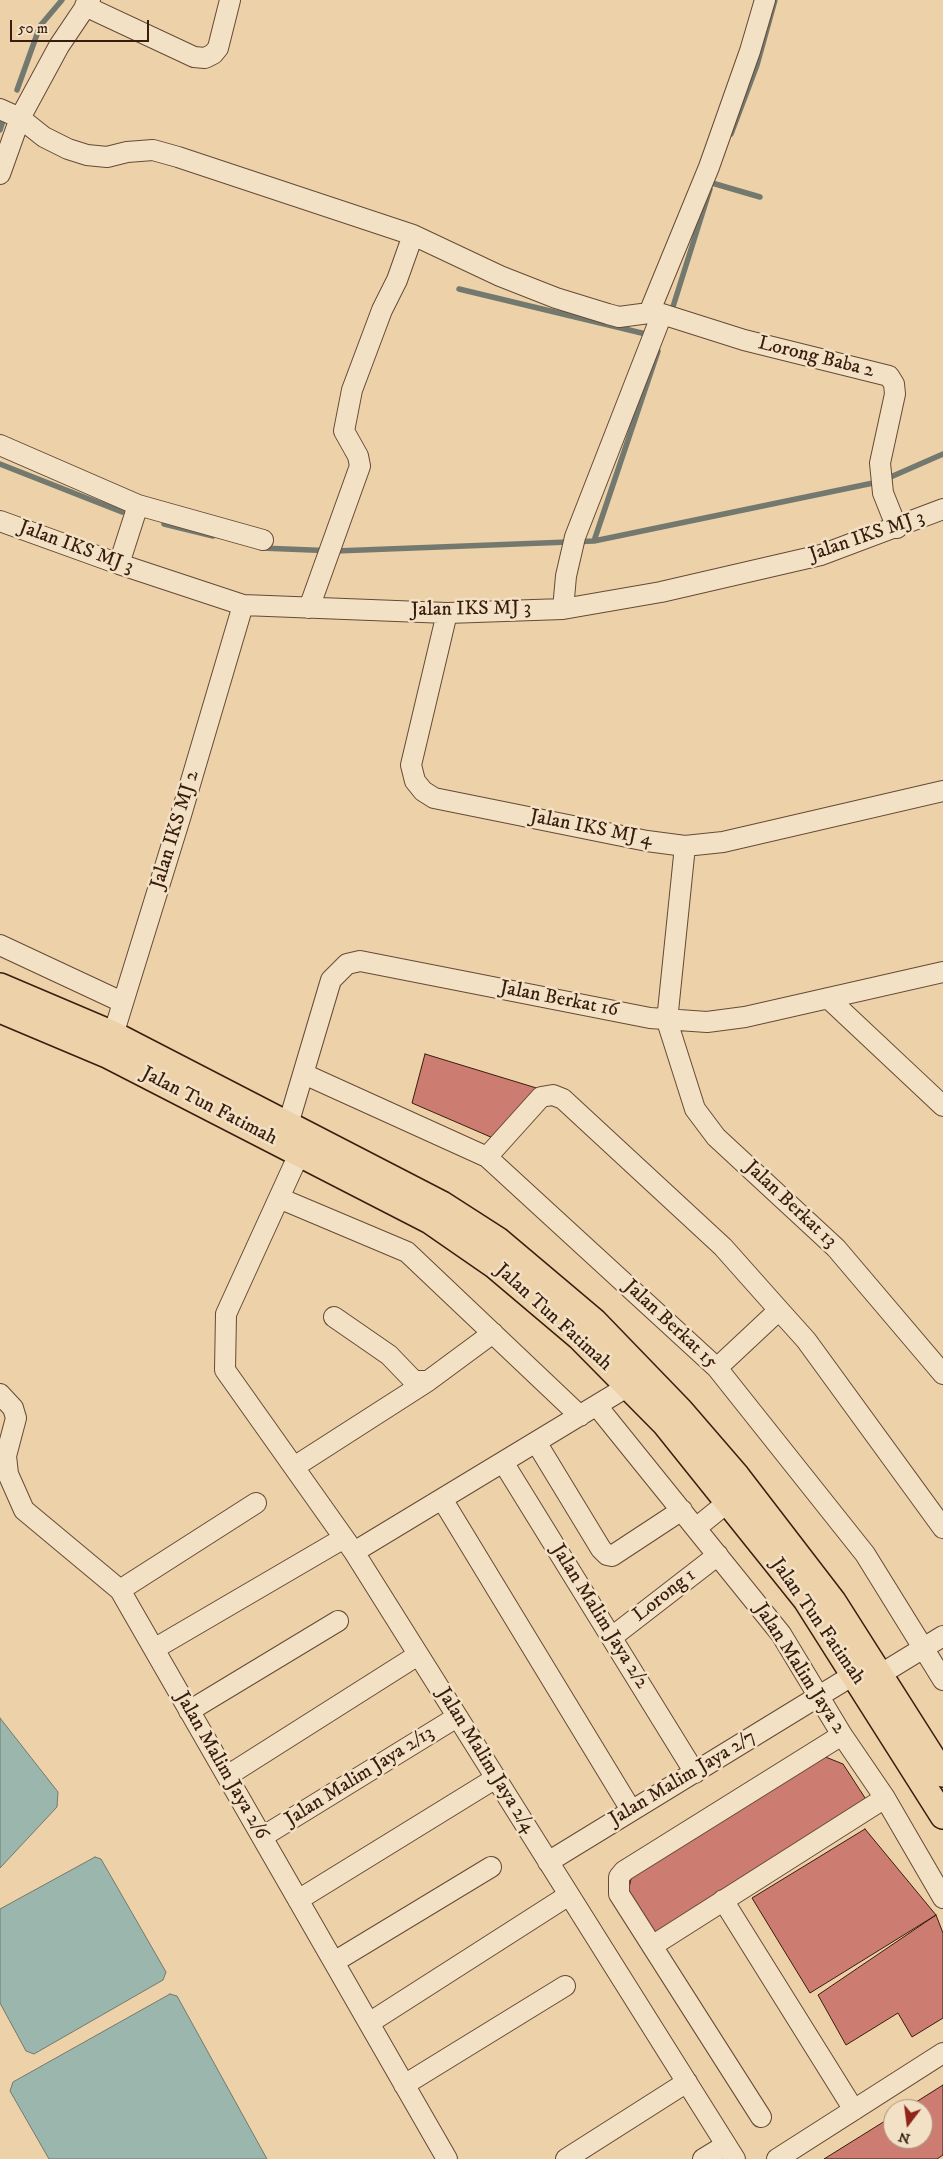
<!DOCTYPE html>
<style>
body{margin:0}
#map{position:relative;width:943px;height:2159px;overflow:hidden;background:#edd1a8;font-family:"IM FELL DW Pica",serif}
canvas{display:block}
.north{position:absolute;left:883px;top:2099px;width:50px;height:50px;box-sizing:border-box;background:#f3e1c6;border:1px solid #a8937d;border-radius:50%;rotate:195deg;font-size:14px;font-weight:700;line-height:20px;text-align:center;color:#381d0f}
.north::after{content:'';display:block;margin:auto;width:18px;height:22px;background:#8f2418;clip-path:polygon(50% 0,100% 100%,50% 72%,0 100%)}
.scale{position:absolute;left:10px;top:20px;width:139px;height:22px;box-sizing:border-box;border:2px solid #381d0f;border-top:0;padding-left:6px;font-size:15px;line-height:18px;white-space:nowrap;color:#381d0f;-webkit-text-stroke:4px #f3e1c6;paint-order:stroke}
</style>
<div id="map">
<canvas width="943" height="2159"></canvas>
<div class="north">N</div>
<div class="scale">50 m</div>
</div>
<script>
const context = document.querySelector('canvas').getContext('2d');
context.lineJoin = 'round';
function fill(path, color) { context.fillStyle = color; context.fill(path, 'evenodd'); }
const toPath = rows => new Path2D(rows.map(r => 'M' + r).join(''));
function stroke(path, color, width, dash) { context.strokeStyle = color; context.lineWidth = width; context.lineCap = dash ? 'butt' : 'round'; context.setLineDash(dash || []); context.stroke(path); }
function write(font, color, halo, rows, align = 'center') {
  context.font = font + ' "IM FELL DW Pica",serif'; context.lineWidth = 5; context.setLineDash([]); context.textBaseline = 'middle'; context.strokeStyle = halo; context.fillStyle = color; for (const [text, x, y, turn = 0] of rows) {
    context.save(); context.translate(x, y); context.rotate((+turn || 0) * Math.PI / 180); context.textAlign = isNaN(turn) ? turn : align; if (halo) context.strokeText(text, 0, 0); context.fillText(text, 0, 0); context.restore();
  }
}
const water = toPath([
 [0,1718,58,1792,57,1807,0,1868,0,1718],
 [95,1857,101,1859,166,1972,163,1980,34,2054,26,2051,0,2003,0,1909,95,1857],
 [170,1994,177,1996,267,2159,49,2159,10,2091,13,2082,170,1994]
]);
fill(water, '#9ab6ad');
stroke(water, '#73796e', 1);
stroke(toPath([
 [17,90,40,26,62,0],
 [0,130,3,121],
 [731,134,757,65,775,0],
 [712,183,760,197],
 [459,289,650,335],
 [671,313,710,189],
 [0,464,122,512],
 [886,479,943,454],
 [164,524,213,536],
 [594,541,658,351],
 [261,548,336,551,594,541,878,482]
]), '#73796e', 5.5);
const building = toPath([
 [425,1054,543,1090,493,1138,412,1103,425,1054],
 [823,1756,843,1764,869,1804,655,1936,628,1893,632,1874,823,1756],
 [865,1829,936,1915,810,1993,752,1898,865,1829],
 [936,1915,943,1933,943,2018,912,2037,898,2013,846,2045,818,1995,936,1915],
 [943,2085,943,2155,937,2159,824,2159,893,2116,893,2139,923,2139,923,2109,905,2109,943,2085]
]);
fill(building, '#cd7c71');
stroke(building, '#381d0f', 1);
const minor = toPath([
 [85,6,194,57,205,58,213,54,218,48,230,0],
 [0,109,20,118,44,137,68,149,87,155,107,157,127,152,153,150,178,157,413,235,500,276,556,298,608,314,619,317,649,313,662,314,744,340,889,376,894,384,895,394,880,463,883,493,897,528],
 [0,174,20,118,59,46,90,0],
 [649,313,709,167,750,51,765,0],
 [0,445,138,505,263,540],
 [0,521,119,564,243,605,447,613,563,609,661,592,821,555,943,509],
 [119,564,138,505],
 [309,608,360,466,358,456,344,431,352,390,382,310,397,280,413,235],
 [563,609,566,576,575,537,662,314],
 [447,613,411,765,415,781,423,791,434,798,647,841,685,846,723,842,943,791],
 [685,846,667,1021,695,1109,716,1137,836,1248,943,1374],
 [0,945,122,1002],
 [828,998,943,1106],
 [109,1048,181,815,243,605],
 [304,1074,487,1157,717,1368,865,1554,943,1680],
 [284,1138,331,980,347,964,360,961,650,1018,707,1022,745,1017,943,972],
 [299,1154,226,1314,225,1370,354,1552,735,2159],
 [487,1157,541,1097,553,1095,563,1099,723,1247,779,1310,806,1340,943,1528],
 [279,1198,407,1252,580,1416],
 [334,1317,389,1355,414,1381,428,1381,493,1333],
 [717,1368,779,1310],
 [0,1394,13,1408,16,1418,6,1456,8,1474,24,1510,120,1590,447,2159],
 [597,1406,781,1634,842,1735,885,1798,943,1898],
 [536,1442,601,1549,607,1555,612,1556,682,1510],
 [503,1462,695,1773],
 [294,1467,428,1381],
 [442,1499,631,1810],
 [696,1528,728,1502],
 [354,1552,640,1379],
 [120,1590,256,1503],
 [612,1637,718,1555],
 [154,1649,344,1538],
 [881,1674,943,1636],
 [189,1711,338,1621],
 [227,1776,418,1655],
 [262,1837,457,1717],
 [548,1862,855,1674],
 [298,1900,496,1778],
 [723,1900,854,2110],
 [652,1946,885,1798],
 [334,1962,491,1867],
 [369,2023,569,1895],
 [404,2085,565,1986],
 [761,2117,619,1894,619,1877,624,1871,842,1735],
 [566,2159,687,2082],
 [703,2159,726,2145],
 [777,2159,943,2053]
]);
const major = toPath([
 [0,986,113,1034,442,1204,498,1240,594,1321,680,1410,737,1476,833,1601,943,1774],
 [0,1010,107,1055,430,1221,495,1266,579,1337,665,1424,806,1600,943,1816]
]);
stroke(minor, '#654a35', 22);
stroke(major, '#381d0f', 28);
stroke(minor, '#f3e1c6', 20);
stroke(major, '#edd1a8', 25);
write('20px', '#381d0f', '#f3e1c6', [
 ["Lorong Baba 2",816,358,14],
 ["Jalan IKS MJ 3",867,537,-19],
 ["Jalan IKS MJ 3",76,548,20],
 ["Jalan IKS MJ 3",471,610,-1],
 ["Jalan IKS MJ 4",591,829,11],
 ["Jalan IKS MJ 2",176,830,-73],
 ["Jalan Berkat 16",559,1000,11],
 ["Jalan Tun Fatimah",209,1107,27],
 ["Jalan Berkat 13",790,1205,43],
 ["Jalan Tun Fatimah",553,1318,42],
 ["Jalan Berkat 15",670,1325,43],
 ["Lorong 1",665,1596,-38],
 ["Jalan Malim Jaya 2/2",599,1617,58],
 ["Jalan Tun Fatimah",817,1622,55],
 ["Jalan Malim Jaya 2",799,1669,57],
 ["Jalan Malim Jaya 2/4",485,1761,58],
 ["Jalan Malim Jaya 2/6",221,1766,60],
 ["Jalan Malim Jaya 2/13",360,1777,-32],
 ["Jalan Malim Jaya 2/7",683,1779,-31]
]);
</script>
